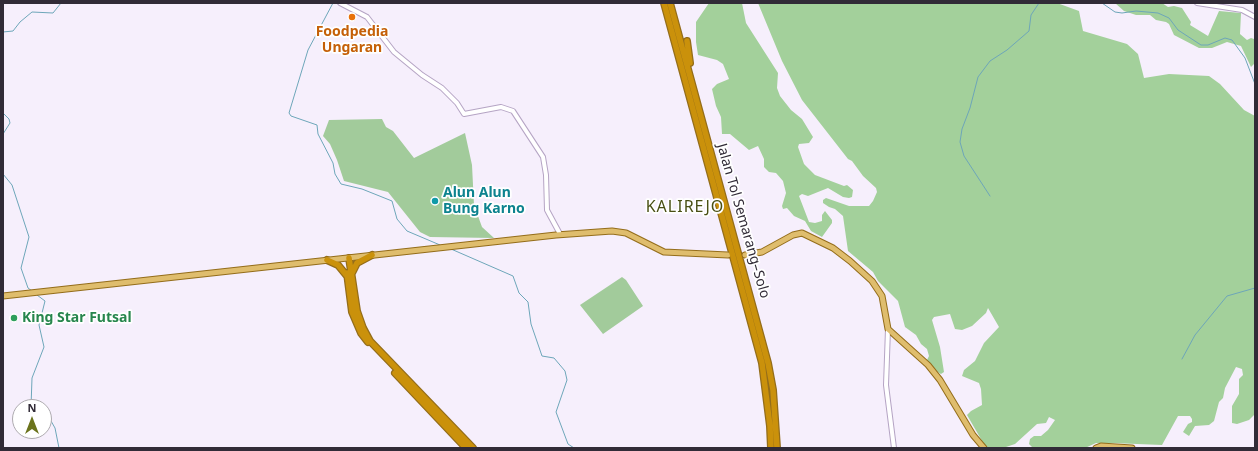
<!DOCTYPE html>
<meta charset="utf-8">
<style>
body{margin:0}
#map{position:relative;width:1258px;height:451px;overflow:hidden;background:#f6effc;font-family:"Noto Sans",sans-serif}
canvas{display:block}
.frame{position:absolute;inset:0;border:4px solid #312b37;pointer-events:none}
.north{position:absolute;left:12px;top:399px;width:40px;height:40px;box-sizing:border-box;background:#fff;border:1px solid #adaaaf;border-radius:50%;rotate:0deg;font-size:11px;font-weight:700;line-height:16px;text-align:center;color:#312b37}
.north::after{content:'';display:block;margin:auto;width:14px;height:18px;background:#6b731c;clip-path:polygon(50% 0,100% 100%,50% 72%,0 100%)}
</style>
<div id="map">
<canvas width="1258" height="451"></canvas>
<div class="frame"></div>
<div class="north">N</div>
</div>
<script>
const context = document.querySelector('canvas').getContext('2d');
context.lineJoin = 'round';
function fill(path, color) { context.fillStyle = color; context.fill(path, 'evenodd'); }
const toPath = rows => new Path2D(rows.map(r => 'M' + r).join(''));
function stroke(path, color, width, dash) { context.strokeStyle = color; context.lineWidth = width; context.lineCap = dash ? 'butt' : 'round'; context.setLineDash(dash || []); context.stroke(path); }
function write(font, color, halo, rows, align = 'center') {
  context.font = font + ' "Noto Sans",sans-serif'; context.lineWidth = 3.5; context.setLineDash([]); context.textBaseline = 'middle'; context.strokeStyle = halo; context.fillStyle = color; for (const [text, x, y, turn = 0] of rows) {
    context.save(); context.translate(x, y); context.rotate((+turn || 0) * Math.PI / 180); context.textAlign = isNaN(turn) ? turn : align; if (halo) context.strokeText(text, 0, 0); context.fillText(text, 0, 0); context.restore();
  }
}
fill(toPath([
 [382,119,386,127,393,131,414,158,465,133,472,165,474,205,482,227,494,238,430,237,420,232,388,192,344,181,337,160,330,144,323,136,329,120],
 [622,277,626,280,643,306,603,334,580,305]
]), '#a2cb9b');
fill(toPath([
 [709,3,742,3,746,23,778,73,777,88,780,96,791,110,802,119,813,137,809,143,799,144,798,147,804,164,815,175,844,186,847,185,853,190,852,197,849,198,843,197,828,188,808,196,802,194,799,196,809,222,815,223,822,221,822,215,825,211,832,220,832,223,822,237,811,231,805,221,794,216,787,208,783,209,782,206,786,193,783,181,776,173,769,172,764,167,764,159,758,146,749,150,730,134,722,134,721,117,716,106,712,89,717,84,729,79,723,64,717,60,698,55,696,42,696,22],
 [758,3,1057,3,1079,11,1083,31,1127,44,1138,54,1144,78,1169,74,1209,76,1220,84,1244,110,1255,116,1255,414,1249,420,1237,424,1232,423,1232,406,1239,394,1239,379,1243,375,1242,369,1236,367,1225,388,1223,398,1219,402,1214,421,1209,425,1195,426,1189,436,1183,432,1188,424,1192,422,1192,419,1190,416,1178,416,1162,445,1112,443,1096,443,1085,448,1033,448,1029,444,1030,439,1034,436,1041,436,1048,430,1055,420,1049,417,1046,423,1037,424,1015,444,1003,448,987,448,985,446,967,415,971,411,982,405,981,389,979,383,962,376,964,370,975,361,984,343,999,327,988,308,986,313,972,326,962,330,955,329,950,314,934,317,932,320,940,347,944,372,941,374,938,372,927,360,929,356,927,349,921,344,916,335,905,327,898,301,878,281,873,272,848,251,843,216,835,209,829,207,823,203,823,200,826,198,849,206,869,206,873,201,877,192,876,188,863,176,852,161,848,159,802,100,782,61],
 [1115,3,1162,3,1168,7,1174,6,1182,8,1191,22,1190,25,1208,36,1219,11,1241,13,1240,34,1247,40,1251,38,1254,39,1255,63,1251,67,1241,46,1227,42,1212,48,1199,48,1174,35,1169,24,1166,22,1156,20,1150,15,1136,15,1124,11]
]), '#a3d09b');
stroke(toPath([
 [333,3,308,50,289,113,291,116,317,125,318,134,333,163,335,174,341,184,362,189,392,201,397,219,407,231,440,245],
 [1102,3,1115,12,1122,13,1136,11,1158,13,1169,18,1178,30,1201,45,1208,45,1225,38,1232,40,1245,58,1255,84],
 [3,32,13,31,20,22,32,12,53,13,61,3],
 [3,113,9,119,10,123,3,134],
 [3,174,12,185,29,237,21,268,28,288,32,291],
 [990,196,964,156,960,142,962,129,970,108,978,77,990,61,1007,50,1029,31,1031,15,1039,3],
 [451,249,513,276,519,293,528,302,531,324,542,356,554,358,565,371,567,380,556,412,568,444,574,448],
 [1182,359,1195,335,1227,296,1255,288],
 [31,407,32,378,44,347,39,325,45,301,37,295],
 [44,416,51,421,55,428,59,448]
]), '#6da6b9', 1);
const minor = toPath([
 [340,3,367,17,394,52,422,75,442,88,457,103,464,114,501,107,513,111,543,157,546,175,547,210,560,234],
 [1197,3,1242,10,1255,17],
 [888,329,886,385,894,448]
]);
const major = toPath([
 [745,255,762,252,793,235,802,233,833,248,850,261,872,281,882,296,888,329,928,365,940,380,973,435,984,448],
 [3,296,556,235,612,231,626,233,664,252,728,255],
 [1096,448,1101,446,1132,448]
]);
const highway = toPath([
 [664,3,762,363,770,426,771,448],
 [670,3,768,363,773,390,777,448],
 [687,41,690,63],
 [349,258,357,311,363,328,370,341,473,448],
 [327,260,338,265,347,276],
 [347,273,352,312,361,333,368,342],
 [351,275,357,263,372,255],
 [395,373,466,448]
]);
stroke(minor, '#b5a4c4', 6);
stroke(major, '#946d1a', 7);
stroke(highway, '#946d1a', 8);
stroke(minor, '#fff', 4);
stroke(major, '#dfbd6d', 5);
stroke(highway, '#ca910b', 5.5);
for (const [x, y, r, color] of [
 [352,17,4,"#e8710a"],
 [435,201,4,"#0f9aa8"],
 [14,318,4,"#2e9e5b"]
]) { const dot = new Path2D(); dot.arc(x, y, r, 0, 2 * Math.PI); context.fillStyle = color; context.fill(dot); stroke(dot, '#fff', 1.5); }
write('bold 14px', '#c56008', '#fff', [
 ["Foodpedia",352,32],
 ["Ungaran",352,48]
]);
write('bold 14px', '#0d838f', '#fff', [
 ["Alun Alun",443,193],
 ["Bung Karno",443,209]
], 'left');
write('14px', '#312b37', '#fff', [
 ["Jalan Tol Semarang–Solo",743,221,74]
]);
write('bold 14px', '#27864d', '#fff', [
 ["King Star Futsal",22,318]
], 'left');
context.letterSpacing = '1px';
write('16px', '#494f14', '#fff', [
 ["KALIREJO",685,207]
]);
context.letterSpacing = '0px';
</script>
